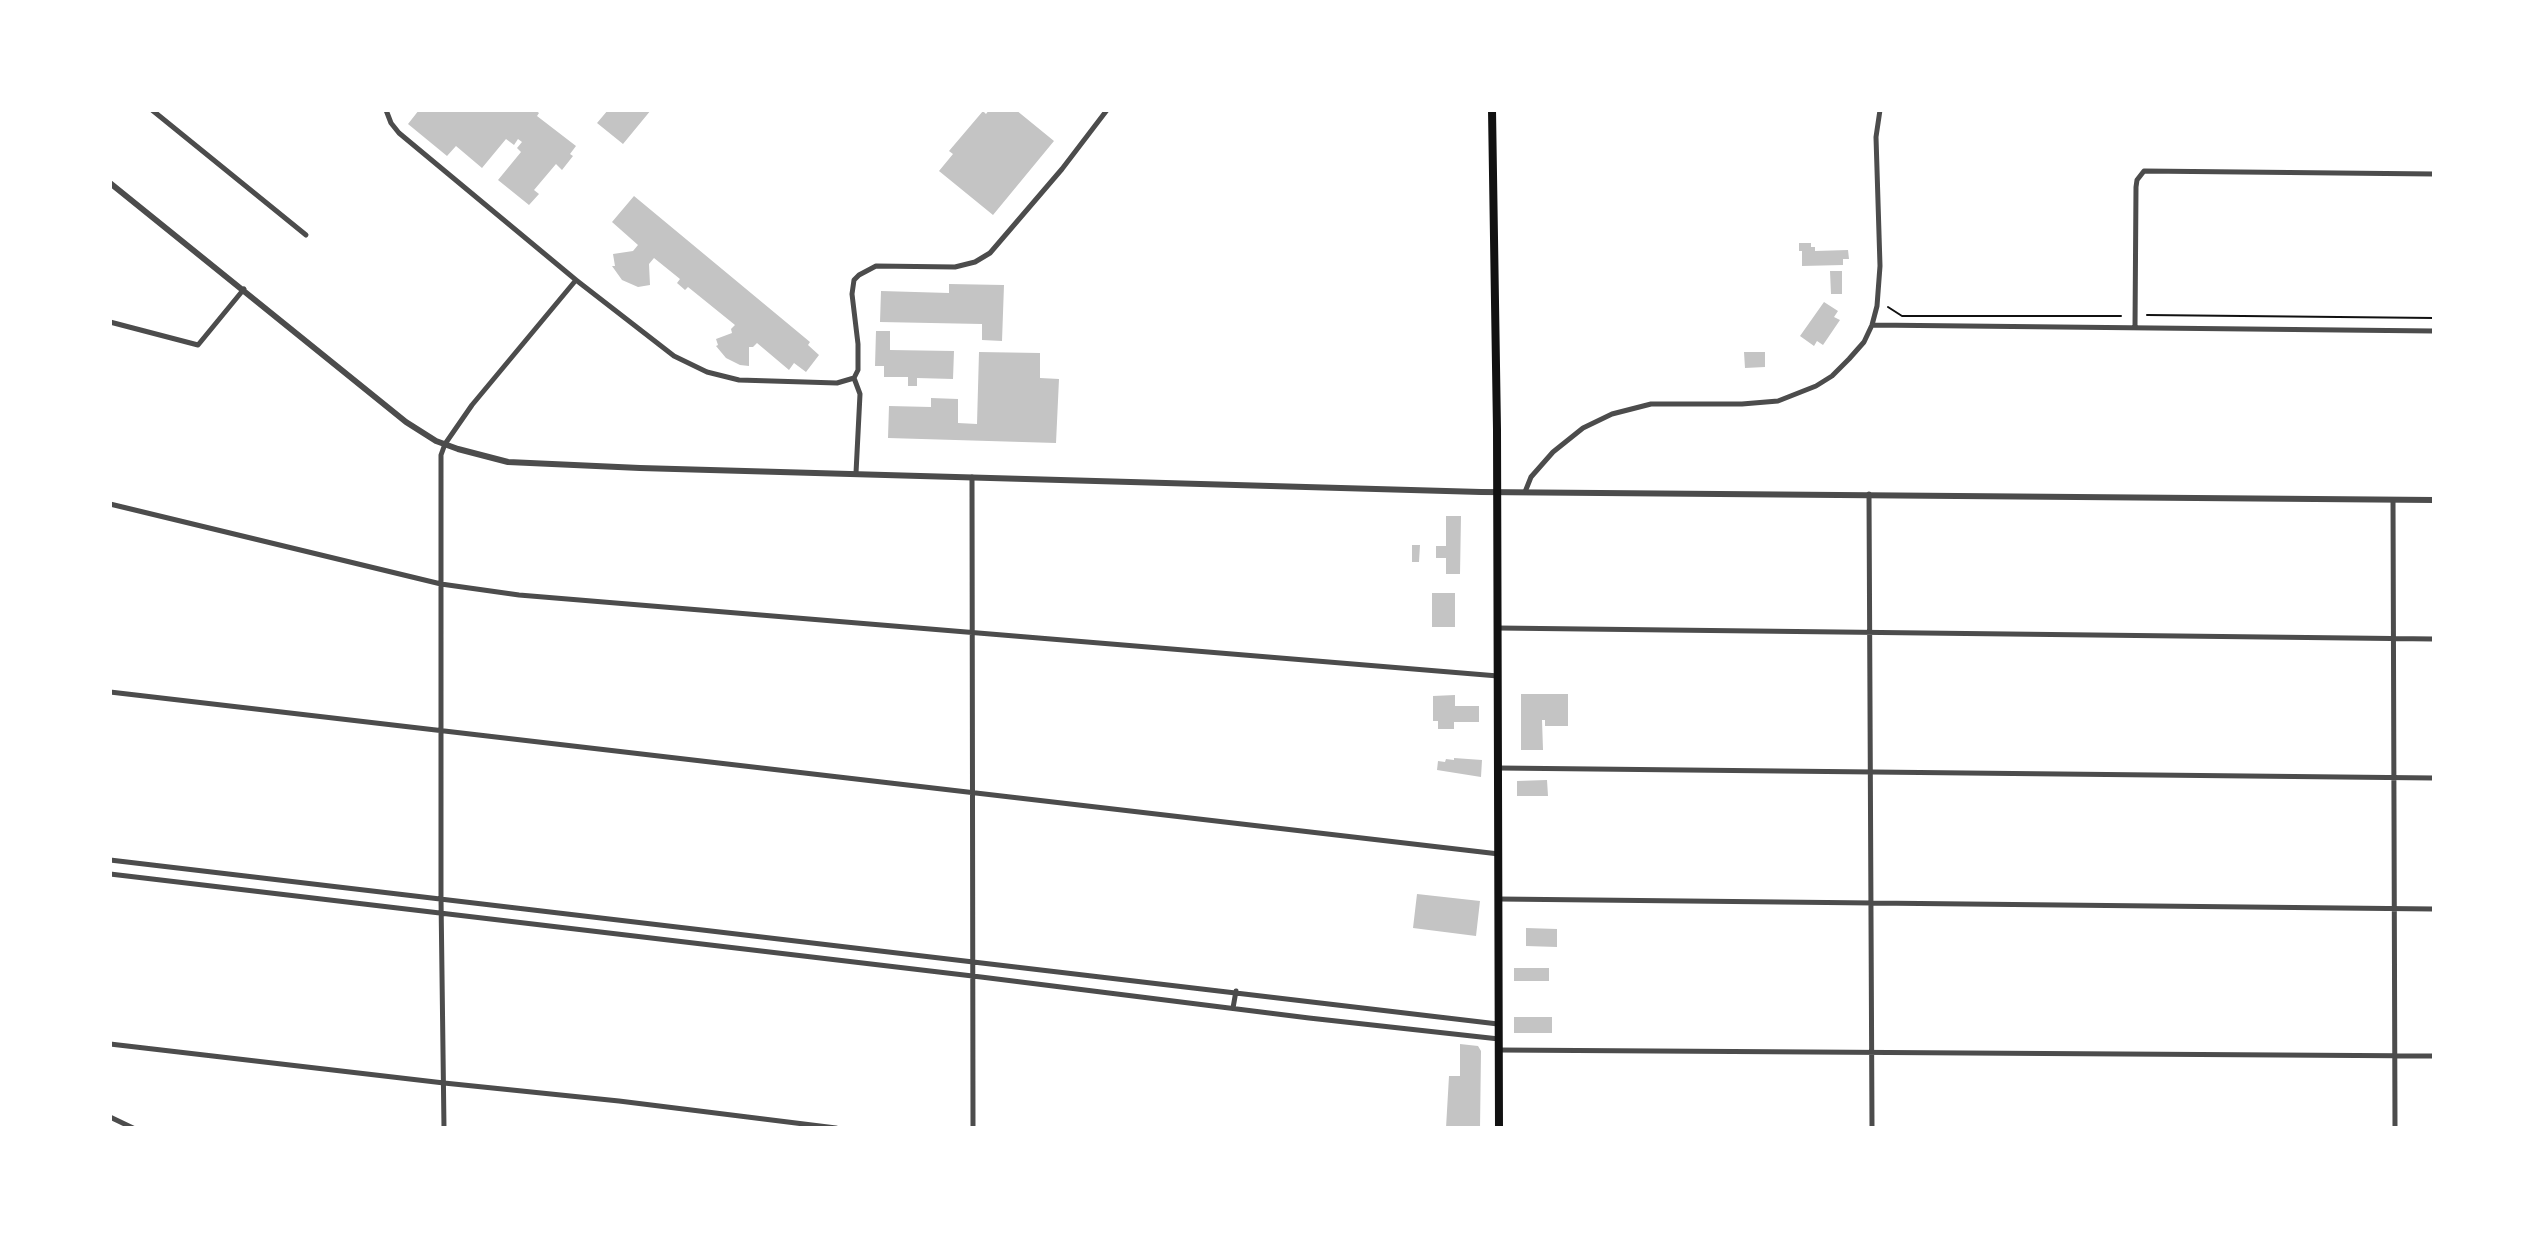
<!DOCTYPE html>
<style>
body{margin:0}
#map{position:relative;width:2544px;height:1238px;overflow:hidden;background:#fff;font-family:"Noto Serif",serif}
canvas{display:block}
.frame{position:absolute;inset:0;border:112px solid #fff;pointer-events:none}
</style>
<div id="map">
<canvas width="2544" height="1238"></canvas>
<div class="frame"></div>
</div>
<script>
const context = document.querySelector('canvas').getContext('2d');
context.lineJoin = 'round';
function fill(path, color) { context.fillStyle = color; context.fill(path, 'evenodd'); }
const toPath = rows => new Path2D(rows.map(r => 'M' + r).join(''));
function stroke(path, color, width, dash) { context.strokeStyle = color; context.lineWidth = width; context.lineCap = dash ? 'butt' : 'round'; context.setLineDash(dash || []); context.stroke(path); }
fill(toPath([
 [419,110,535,110,539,113,537,116,576,146,570,154,573,156,562,170,556,164,534,190,539,194,529,205,498,180,521,152,517,148,522,142,518,139,514,145,506,139,482,168,456,146,447,156,408,124],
 [608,110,651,110,623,144,597,123],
 [989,110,1016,110,1054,141,993,215,939,171,953,154,949,151,983,111,986,114],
 [634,196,810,342,808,345,819,355,806,372,794,363,789,370,757,343,753,347,749,347,749,366,740,365,726,358,716,346,718,345,716,339,732,333,731,329,735,325,688,287,685,290,677,283,680,279,654,258,649,264,650,285,638,287,622,280,612,266,615,266,613,254,633,251,638,245,612,222],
 [1799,243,1811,243,1811,247,1815,247,1815,251,1848,250,1849,259,1843,259,1843,265,1802,266,1802,251,1799,251],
 [1830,271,1842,271,1842,294,1831,294],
 [949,284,1004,285,1002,341,982,340,982,324,880,322,881,291,949,293],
 [1824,302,1838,311,1834,317,1840,320,1823,345,1817,341,1814,346,1800,336],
 [876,331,890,331,890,350,954,351,953,379,917,378,917,386,908,386,908,377,884,377,884,366,875,366],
 [979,352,1040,353,1040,378,1059,379,1056,443,888,438,889,406,931,407,931,398,958,399,958,423,977,424],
 [1744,352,1765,352,1765,367,1745,368],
 [1446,516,1461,516,1460,574,1446,574,1446,558,1436,558,1436,546,1446,546],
 [1412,545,1420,545,1419,562,1412,562],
 [1432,593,1455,593,1455,627,1432,627],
 [1521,694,1568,694,1568,726,1545,726,1545,720,1542,720,1543,750,1521,750],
 [1455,695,1455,706,1479,706,1479,722,1454,722,1454,729,1438,729,1438,721,1433,721,1433,696],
 [1454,758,1482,760,1481,777,1437,770,1438,761,1445,762,1446,759,1454,760],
 [1547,780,1548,796,1517,796,1517,781],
 [1417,894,1480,901,1476,936,1413,928],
 [1526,928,1557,929,1557,947,1526,946],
 [1514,968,1549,968,1549,981,1514,981],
 [1514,1017,1552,1017,1552,1033,1514,1033],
 [1460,1044,1478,1046,1481,1051,1480,1128,1446,1128,1449,1076,1460,1076]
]), '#c4c4c4');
stroke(toPath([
 [1888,307,1902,316,2121,316],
 [2147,315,2434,318]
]), '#111', 2);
stroke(toPath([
 [152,110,306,235],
 [386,110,391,123,399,133,576,280,674,356,707,372,739,380,837,383,854,378,858,370,858,344,852,294,854,280,859,275,876,266,955,267,975,262,990,253,1062,169,1107,110],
 [110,322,198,345,244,289],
 [1872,325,2434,331],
 [2135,327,2136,187,2137,180,2144,171,2434,174],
 [854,378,860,394,856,473],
 [972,477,973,1128],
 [1525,492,1531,477,1553,452,1583,428,1612,414,1651,404,1742,404,1778,401,1816,386,1832,376,1849,359,1864,342,1872,325,1877,306,1880,266,1876,137,1880,110],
 [1869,494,1872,1128],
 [2393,500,2395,1128],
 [110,504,441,584,519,595,1498,676],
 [1498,628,2434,639],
 [110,692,1499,854],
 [1499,768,2434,778],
 [110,860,1498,1024],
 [110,874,981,977,1309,1018,1499,1039],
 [1499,899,2434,909],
 [1233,1008,1236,991],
 [110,1044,444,1083,619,1101,836,1128],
 [1499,1050,2434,1056],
 [110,1117,133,1128],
 [444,1128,441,898,441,455,445,444,472,405,576,280]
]), '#4c4c4c', 5);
stroke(toPath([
 [110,183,406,422,436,441,458,449,508,462,640,468,1481,492,2434,500]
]), '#4c4c4c', 6);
stroke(toPath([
 [1492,110,1497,430,1499,1128]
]), '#111', 8);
</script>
